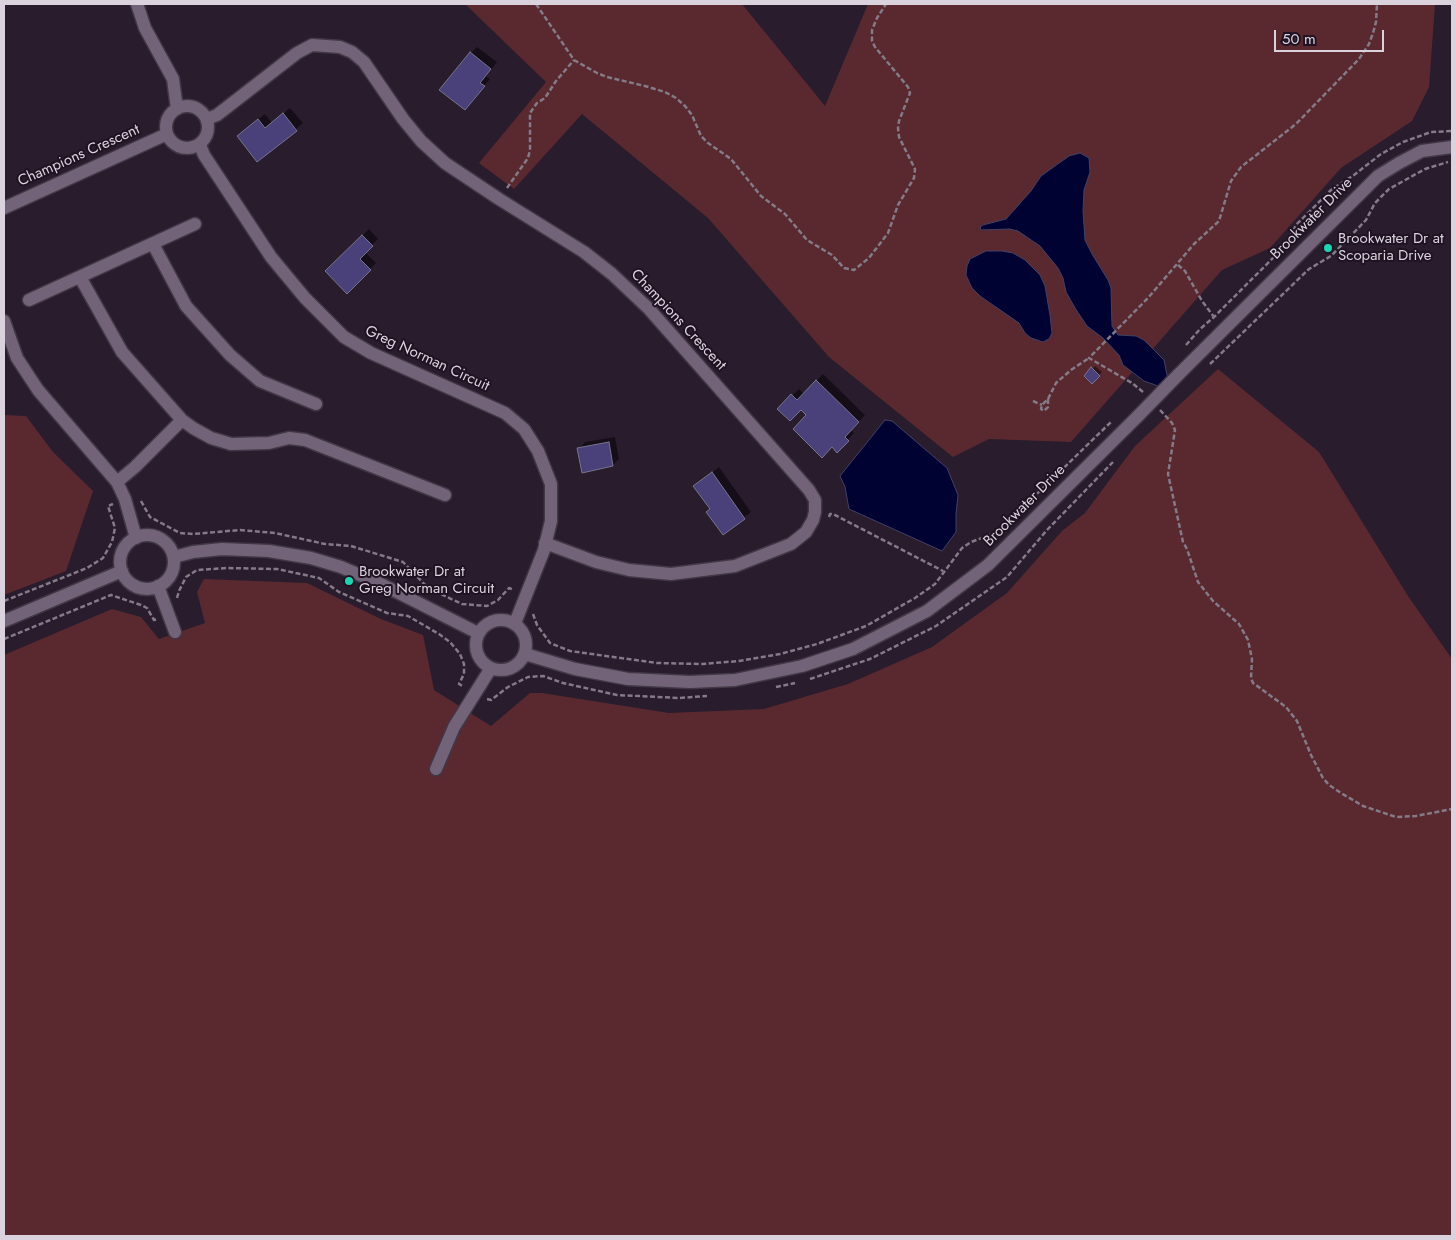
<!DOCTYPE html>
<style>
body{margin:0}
#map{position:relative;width:1456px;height:1240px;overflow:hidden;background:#291c2d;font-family:Jost,sans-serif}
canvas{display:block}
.frame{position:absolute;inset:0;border:5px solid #dad2dd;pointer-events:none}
.scale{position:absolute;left:1274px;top:30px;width:110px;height:22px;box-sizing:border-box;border:2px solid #dad2dd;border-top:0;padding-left:6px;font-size:15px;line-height:18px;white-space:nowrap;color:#dad2dd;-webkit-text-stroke:4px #1f1323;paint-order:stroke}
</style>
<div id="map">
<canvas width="1456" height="1240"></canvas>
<div class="frame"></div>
<div class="scale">50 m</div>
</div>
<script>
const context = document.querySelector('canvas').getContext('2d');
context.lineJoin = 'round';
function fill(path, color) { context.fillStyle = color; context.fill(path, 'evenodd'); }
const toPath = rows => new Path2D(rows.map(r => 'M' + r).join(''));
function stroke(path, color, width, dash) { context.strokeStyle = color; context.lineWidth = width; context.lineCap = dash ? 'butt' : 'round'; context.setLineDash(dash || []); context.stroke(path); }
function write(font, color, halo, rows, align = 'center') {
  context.font = font + ' Jost,sans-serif'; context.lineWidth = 4; context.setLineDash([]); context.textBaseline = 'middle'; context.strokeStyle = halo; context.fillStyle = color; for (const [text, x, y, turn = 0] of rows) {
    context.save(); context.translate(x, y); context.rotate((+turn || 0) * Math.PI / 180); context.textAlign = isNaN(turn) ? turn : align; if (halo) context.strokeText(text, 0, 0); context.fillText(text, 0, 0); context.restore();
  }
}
fill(toPath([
 [465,4,742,4,825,106,868,4,1435,4,1429,87,1412,121,1341,168,1270,248,1222,270,1071,442,989,439,953,457,829,357,708,218,582,114,514,189,479,163,546,82],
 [1218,369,1319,452,1408,596,1452,659,1452,1236,4,1236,4,655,112,609,141,617,159,639,205,623,197,592,204,579,307,583,381,619,423,635,434,690,491,726,530,693,542,693,669,713,764,709,848,684,932,647,1007,593,1062,531,1085,513,1135,446],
 [4,415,26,416,53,452,93,491,66,571,4,595]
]), '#5a292f');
const water = toPath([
 [1080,153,1089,158,1090,172,1084,190,1083,211,1085,240,1092,254,1108,280,1111,288,1112,326,1118,335,1136,336,1144,340,1164,360,1168,380,1161,387,1144,381,1123,365,1119,355,1103,338,1087,326,1075,308,1066,292,1063,278,1058,268,1040,246,1018,231,1010,229,981,230,980,227,983,225,1006,219,1031,191,1041,176,1069,156,1080,153],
 [986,251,1002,251,1013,253,1025,260,1040,275,1045,286,1050,315,1052,333,1049,339,1043,342,1031,338,1025,333,1019,323,980,296,972,288,966,275,967,266,970,259,986,251],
 [885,420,892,421,947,468,958,495,956,514,956,532,942,551,849,509,845,487,840,476,885,420]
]);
fill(water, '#000331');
stroke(water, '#414165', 1);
fill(toPath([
 [477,47,497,62,486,76,490,79,465,109,471,53],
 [290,108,303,123,258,161,238,136,265,114,272,123],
 [369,229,378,239,365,252,376,263,347,292,327,271],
 [1095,366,1102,372,1092,382,1085,376],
 [823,374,865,415,851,430,854,433,837,451,801,409,779,409,799,389,804,394],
 [615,437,619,459,613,465,579,449,585,442],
 [719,467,751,512,723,533,711,509,695,486]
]), '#0007');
const building = toPath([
 [470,52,491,69,480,83,485,86,465,110,439,90,470,52],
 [283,113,297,131,257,162,237,136,258,119,265,128,283,113],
 [362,235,373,246,360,259,371,270,347,294,325,271,362,235],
 [1091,367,1100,376,1092,384,1084,376,1091,367],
 [816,380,859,422,845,437,849,441,837,453,832,447,822,458,793,429,806,415,801,410,790,421,777,409,791,394,797,400,816,380],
 [609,442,613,466,582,473,577,448,609,442],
 [712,472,745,519,723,535,706,512,710,509,693,486,712,472]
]);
fill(building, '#4a417a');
stroke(building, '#76748c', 1);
const minor = toPath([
 [137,4,145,28,173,79,177,109],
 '166 127a21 21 0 1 1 42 0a21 21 0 1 1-42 0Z',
 [207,119,217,115,297,53,312,45,340,47,352,52,364,62,403,119,421,141,445,163,499,199,584,252,612,274,649,309,809,490,815,500,815,512,813,520,806,532,791,544,735,566,671,574,629,570,596,562,545,543],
 [200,145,204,155,271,257,305,298,344,337,371,353,505,413,524,429,538,451,551,484,551,521,544,550,515,623],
 [4,208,167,134],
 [153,244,186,306,230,355,260,381,316,404],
 [80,277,122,352,182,420,193,428,211,438,231,444,269,443,289,438,305,440,445,495],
 [29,300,195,224],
 [4,321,17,358,38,390,117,482,125,499,136,538],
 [1179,374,1378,176,1399,163,1422,151,1452,147],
 [117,482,135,467,182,420],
 '120 562a27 27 0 1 1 54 0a27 27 0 1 1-54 0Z',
 [174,557,193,552,222,549,269,551,311,558,341,567,381,584,478,633],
 [158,586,175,632],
 '476 645a25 25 0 1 1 50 0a25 25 0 1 1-50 0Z',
 [4,621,122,571],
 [525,654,575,669,628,679,690,682,735,680,802,666,853,649,927,611,988,565,1137,417],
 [436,769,454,727,491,668]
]);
stroke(minor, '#413745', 15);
stroke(toPath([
 [536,4,574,60,597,73,607,77,645,86,665,92,676,98,685,106,692,115,701,136,708,143,731,159,761,196,785,214,807,240,832,255,844,268,854,270,869,258,888,233,898,205,914,178,915,169,899,137,898,128,899,121,910,93,908,87,875,47,872,41,872,30,877,18,886,4],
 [507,188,528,158,530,150,530,113,537,103,545,98,556,81,574,60],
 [1178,265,1185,271,1202,301,1214,317],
 [1186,345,1200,329,1214,317,1286,245,1296,225,1331,190,1354,175,1381,154,1403,142,1431,132,1452,131],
 [1210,364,1309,269,1331,256,1366,220,1375,203,1389,189,1425,169,1448,162],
 [1143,392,1132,383,1089,358,1148,298,1194,244,1219,221,1231,181,1241,167,1296,124,1359,59,1369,44,1373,33,1376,22,1377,4],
 [1048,399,1048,407,1044,411,1041,409,1042,405,1048,399,1056,383,1071,370,1089,358],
 [1033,401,1042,405],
 [1160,410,1172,423,1175,430,1168,474,1183,542,1187,549,1198,582,1213,601,1239,624,1248,640,1252,659,1251,678,1253,683,1286,707,1297,721,1311,755,1323,778,1329,785,1341,793,1363,806,1396,817,1416,816,1452,809],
 [141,501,150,517,180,533,193,534,240,530,275,533,325,544,351,546,403,562,428,588,462,604,487,606,498,600,509,588,514,590],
 [829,517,830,514,833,514,943,571],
 [177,598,179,591,186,577,197,570,227,568,277,569,319,578,339,592,387,613,408,616,439,634,450,642,460,654,464,664,464,674,459,684,464,687],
 [4,601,87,568,103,558,112,542,115,528,108,506,113,504],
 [533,614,537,625,550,643,570,651,657,663,702,664,739,661,780,654,817,644,866,626,915,598,935,584,962,548,971,542,995,533,1006,524,1112,421],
 [4,639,111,595,141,605,147,608,154,620,158,619],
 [810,679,870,659,936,626,1007,577,1047,530,1113,462],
 [776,687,795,683],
 [487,699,491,700,508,687,528,677,543,676,563,683,617,695,679,698,707,696]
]), '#847a88', 2.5, [5, 2.5]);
stroke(minor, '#736378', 12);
const minorBridge = toPath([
 [1137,417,1179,374]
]);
stroke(minorBridge, '#413745', 15, []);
stroke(minorBridge, '#736378', 12);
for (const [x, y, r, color] of [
 [1328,248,5,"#1bd5b1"],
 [349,581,5,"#1bd5b1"]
]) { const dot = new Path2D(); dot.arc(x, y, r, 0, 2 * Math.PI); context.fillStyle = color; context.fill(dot); stroke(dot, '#1f1323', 2); }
write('15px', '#dad2dd', '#1f1323', [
 ["Champions Crescent",79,156,-24],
 ["Brookwater Drive",1312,219,-45],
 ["Champions Crescent",678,320,47],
 ["Greg Norman Circuit",427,359,25],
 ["Brookwater Drive",1025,506,-45]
]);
write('15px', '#dad2dd', '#1f1323', [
 ["Brookwater Dr at",1338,239],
 ["Scoparia Drive",1338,256],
 ["Brookwater Dr at",359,572],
 ["Greg Norman Circuit",359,589]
], 'left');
</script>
